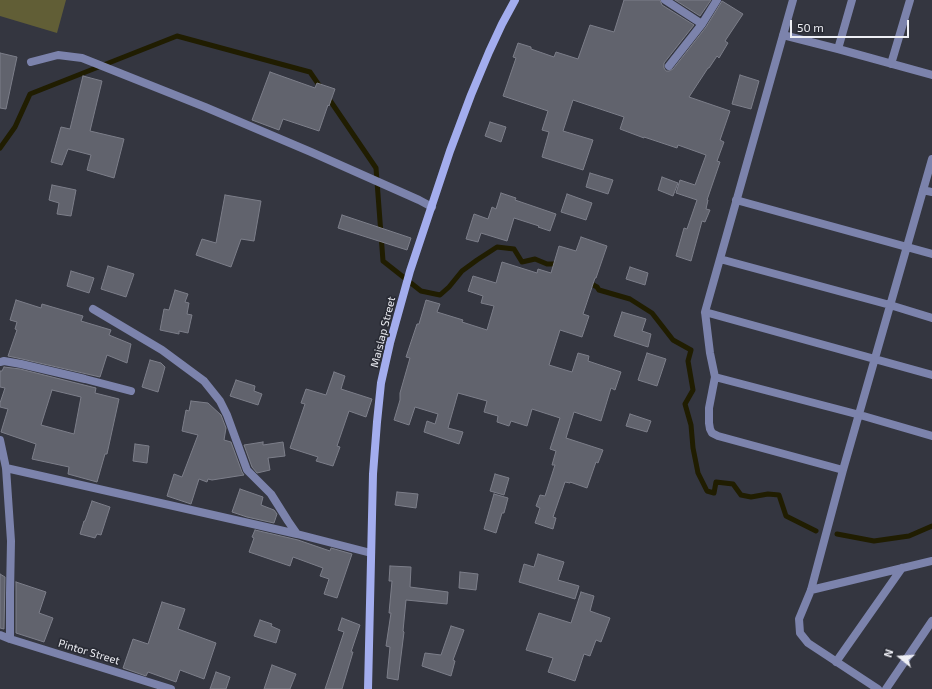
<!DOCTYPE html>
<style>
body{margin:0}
#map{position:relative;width:932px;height:689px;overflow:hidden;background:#343640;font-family:"Exo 2",sans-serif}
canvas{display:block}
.north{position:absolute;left:880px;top:637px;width:40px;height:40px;-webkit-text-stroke:3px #2a2c35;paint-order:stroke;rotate:288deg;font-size:11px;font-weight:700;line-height:16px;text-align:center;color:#eeeff5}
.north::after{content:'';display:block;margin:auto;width:14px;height:18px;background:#eeeff5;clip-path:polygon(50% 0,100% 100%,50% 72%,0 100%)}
.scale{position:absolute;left:790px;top:20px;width:119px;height:18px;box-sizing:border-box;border:2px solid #eeeff5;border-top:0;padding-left:5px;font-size:12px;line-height:14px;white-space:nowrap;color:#eeeff5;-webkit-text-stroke:3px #2a2c35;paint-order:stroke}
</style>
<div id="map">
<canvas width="932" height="689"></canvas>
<div class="north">N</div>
<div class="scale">50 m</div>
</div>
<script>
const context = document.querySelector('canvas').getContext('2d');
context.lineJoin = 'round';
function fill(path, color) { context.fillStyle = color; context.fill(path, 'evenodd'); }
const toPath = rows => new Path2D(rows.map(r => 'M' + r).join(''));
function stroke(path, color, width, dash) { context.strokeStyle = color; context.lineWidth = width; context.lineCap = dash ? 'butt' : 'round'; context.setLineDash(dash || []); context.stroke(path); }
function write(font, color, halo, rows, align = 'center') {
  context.font = font + ' "Exo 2",sans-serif'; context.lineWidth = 3.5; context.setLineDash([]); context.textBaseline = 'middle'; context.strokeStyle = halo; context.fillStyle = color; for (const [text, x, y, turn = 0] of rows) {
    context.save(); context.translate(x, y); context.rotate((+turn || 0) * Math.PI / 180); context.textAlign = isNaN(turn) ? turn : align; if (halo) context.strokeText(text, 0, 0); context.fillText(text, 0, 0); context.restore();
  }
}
fill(toPath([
 [0,0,66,0,57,33,0,16]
]), '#615e36');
stroke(toPath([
 [327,96,376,168,383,261,421,291,440,295,449,287,462,271,477,260,497,247,514,249,522,262,535,259,547,264,560,264],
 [0,148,15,127,30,94,177,36,310,72,321,88],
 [588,282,597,287,599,290,630,299,652,313,673,340,691,350,688,361,693,390,685,404,691,425,693,448,698,473,707,491,714,493,716,482,733,484,741,495,751,497,768,494,779,495,786,516,816,531],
 [837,534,874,541,909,536,932,526]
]), '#201d01', 5);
const building = toPath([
 [624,0,660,0,662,5,694,25,664,63,664,68,666,71,669,71,673,69,706,27,722,1,743,14,725,41,728,43,719,58,717,56,709,68,708,68,689,97,730,111,720,140,724,142,717,161,720,162,707,200,708,200,706,209,710,210,705,222,702,221,691,261,676,256,684,228,687,229,697,200,676,193,680,180,695,185,706,155,678,145,677,148,644,137,644,138,620,129,624,117,573,100,563,131,593,140,583,170,542,157,549,132,542,130,548,111,503,96,516,58,513,57,518,43,531,47,531,49,554,57,556,52,578,59,590,25,614,32,624,0],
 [675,0,711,0,700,16,675,0],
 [0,53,17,57,6,109,0,108,0,53],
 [270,72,315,88,317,83,335,89,329,106,328,105,319,131,283,119,279,130,252,120,270,72],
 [740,75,759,81,751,109,732,104,740,75],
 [83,76,102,81,90,131,124,139,114,178,87,170,91,155,68,149,62,165,51,162,61,127,70,129,83,76],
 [490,122,506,127,501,142,485,136,490,122],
 [590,173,613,180,608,194,586,187,590,173],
 [662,177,678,183,673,196,658,190,662,177],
 [52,185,76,190,71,216,57,214,59,203,49,200,52,185],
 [501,193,516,198,515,200,556,214,550,231,538,227,539,226,514,218,507,241,481,233,478,242,466,239,474,214,488,219,492,207,496,209,501,193],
 [567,194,592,203,586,220,561,212,567,194],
 [225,195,261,201,254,241,241,239,231,267,196,255,202,239,216,243,225,195],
 [342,215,411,238,407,250,338,228,342,215],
 [581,237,607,246,596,278,595,278,583,314,589,316,582,337,560,330,549,365,572,372,578,353,589,356,588,361,621,372,615,390,611,388,601,421,574,412,566,438,603,450,598,463,596,462,587,488,570,482,570,483,565,482,553,517,556,518,553,529,535,523,540,508,536,506,540,495,545,496,555,465,552,465,556,451,550,449,560,418,532,409,527,426,511,421,509,426,497,422,498,416,484,412,487,401,458,393,448,428,463,432,459,444,424,432,427,421,435,424,438,414,415,407,409,425,394,420,400,400,400,393,410,358,406,357,417,324,419,324,426,300,440,304,437,312,463,320,462,322,487,330,494,306,481,303,483,296,468,291,473,276,496,283,502,262,537,273,538,269,551,273,559,246,576,251,581,237],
 [108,266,134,274,126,297,101,289,108,266],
 [630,267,648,273,645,285,626,279,630,267],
 [71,271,94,278,89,293,67,286,71,271],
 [175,290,188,294,185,302,189,303,187,314,192,315,188,333,179,331,179,334,160,330,164,309,169,310,175,290],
 [16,300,41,308,42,304,83,316,81,321,111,330,109,335,131,344,127,363,107,355,100,377,22,359,8,356,17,330,15,329,17,322,10,320,16,300],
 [622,312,646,319,642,331,651,334,648,347,614,336,622,312],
 [647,353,666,359,657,386,638,380,647,353],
 [150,360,161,363,165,367,158,392,142,387,150,360],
 [4,367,20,369,96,388,95,393,119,399,107,454,105,454,97,482,68,474,69,467,32,459,36,444,1,432,8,409,0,407,0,403,5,388,0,387,0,371,2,371,4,367],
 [52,390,81,397,74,434,41,425,52,390],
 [334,372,345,376,341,389,372,399,366,417,349,411,337,446,340,447,333,466,316,461,318,457,290,448,305,404,301,403,306,389,326,395,334,372],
 [236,380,255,386,254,391,262,394,258,405,230,396,236,380],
 [191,401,208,403,221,415,226,428,224,440,231,442,242,472,244,475,212,480,208,479,207,482,199,479,191,504,167,496,174,474,182,477,198,435,182,431,186,410,189,411,191,401],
 [630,414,651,421,647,432,626,426,630,414],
 [263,442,263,445,283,442,285,456,268,458,270,470,257,473,252,467,244,445,263,442],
 [135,444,149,446,147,463,133,461,135,444],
 [495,474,509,478,504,495,490,491,495,474],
 [240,489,263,497,261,505,274,510,277,514,274,523,247,517,232,512,240,489],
 [397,492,418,494,416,508,395,505,397,492],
 [494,494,508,498,504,513,502,513,496,533,484,529,494,494],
 [92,501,110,507,101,535,97,534,95,538,80,534,84,521,85,521,92,501],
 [255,530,298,540,330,551,331,548,352,554,337,598,324,594,329,579,320,576,323,568,293,557,290,566,249,552,254,538,252,537,255,530],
 [538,554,564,562,558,580,579,586,575,599,519,582,524,564,534,567,538,554],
 [390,566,411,567,410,587,448,592,447,604,406,600,403,631,404,632,398,680,387,678,390,647,386,646,391,613,389,613,392,581,389,581,390,566],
 [460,572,478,574,476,590,459,588,460,572],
 [0,574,5,577,4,629,0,628,0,574],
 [16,582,46,592,39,613,53,618,44,642,16,633,16,582],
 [581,592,594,596,590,611,610,618,601,642,596,640,590,656,584,654,575,681,548,672,553,658,526,650,539,613,571,623,581,592],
 [162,602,185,609,178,629,216,643,204,679,180,670,176,682,148,672,146,676,123,668,133,639,148,644,162,602],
 [342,618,360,625,351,652,353,652,342,689,325,689,344,632,338,630,342,618],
 [260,620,272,624,271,626,280,630,276,643,254,636,260,620],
 [451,626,464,630,453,660,455,661,451,676,422,666,425,653,441,655,451,626],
 [272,665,296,674,290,689,264,689,272,665],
 [216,672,230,677,226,689,210,689,216,672]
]);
fill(building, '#61636d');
stroke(building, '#7c7e89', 1);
stroke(toPath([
 [665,0,702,24],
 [793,0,705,312,710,353,715,377,709,408,709,423,710,429,712,433,718,436,843,470],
 [783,35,838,49,932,75],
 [838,49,852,0],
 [31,62,58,55,82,58,205,107,311,152,419,200,432,207],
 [891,64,910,0],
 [669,66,702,24,717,0],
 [923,190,932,192],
 [736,200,932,254],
 [720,259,890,305,932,318],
 [93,309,162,350,204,381,220,401,227,415,247,470,271,494,288,521,297,534,371,553],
 [705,312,932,375],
 [0,362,4,361,21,364,85,379,131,391],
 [715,377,860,415,932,436],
 [0,440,6,468,11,541,10,593,10,639],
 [6,468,297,534],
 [811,590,932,561],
 [0,635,10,639,171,689],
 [836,662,902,568],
 [878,689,808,643,800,633,799,619,811,590,843,470,932,159],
 [886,689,932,621]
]), '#7c83ac', 8);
stroke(toPath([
 [368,689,373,474,377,422,381,383,390,343,410,271,450,151,471,95,489,52,502,24,515,0]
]), '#a3adee', 8);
write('11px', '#eeeff5', '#2a2c35', [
 ["Maislap Street",383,332,-76],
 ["Pintor Street",89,652,17]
]);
</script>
